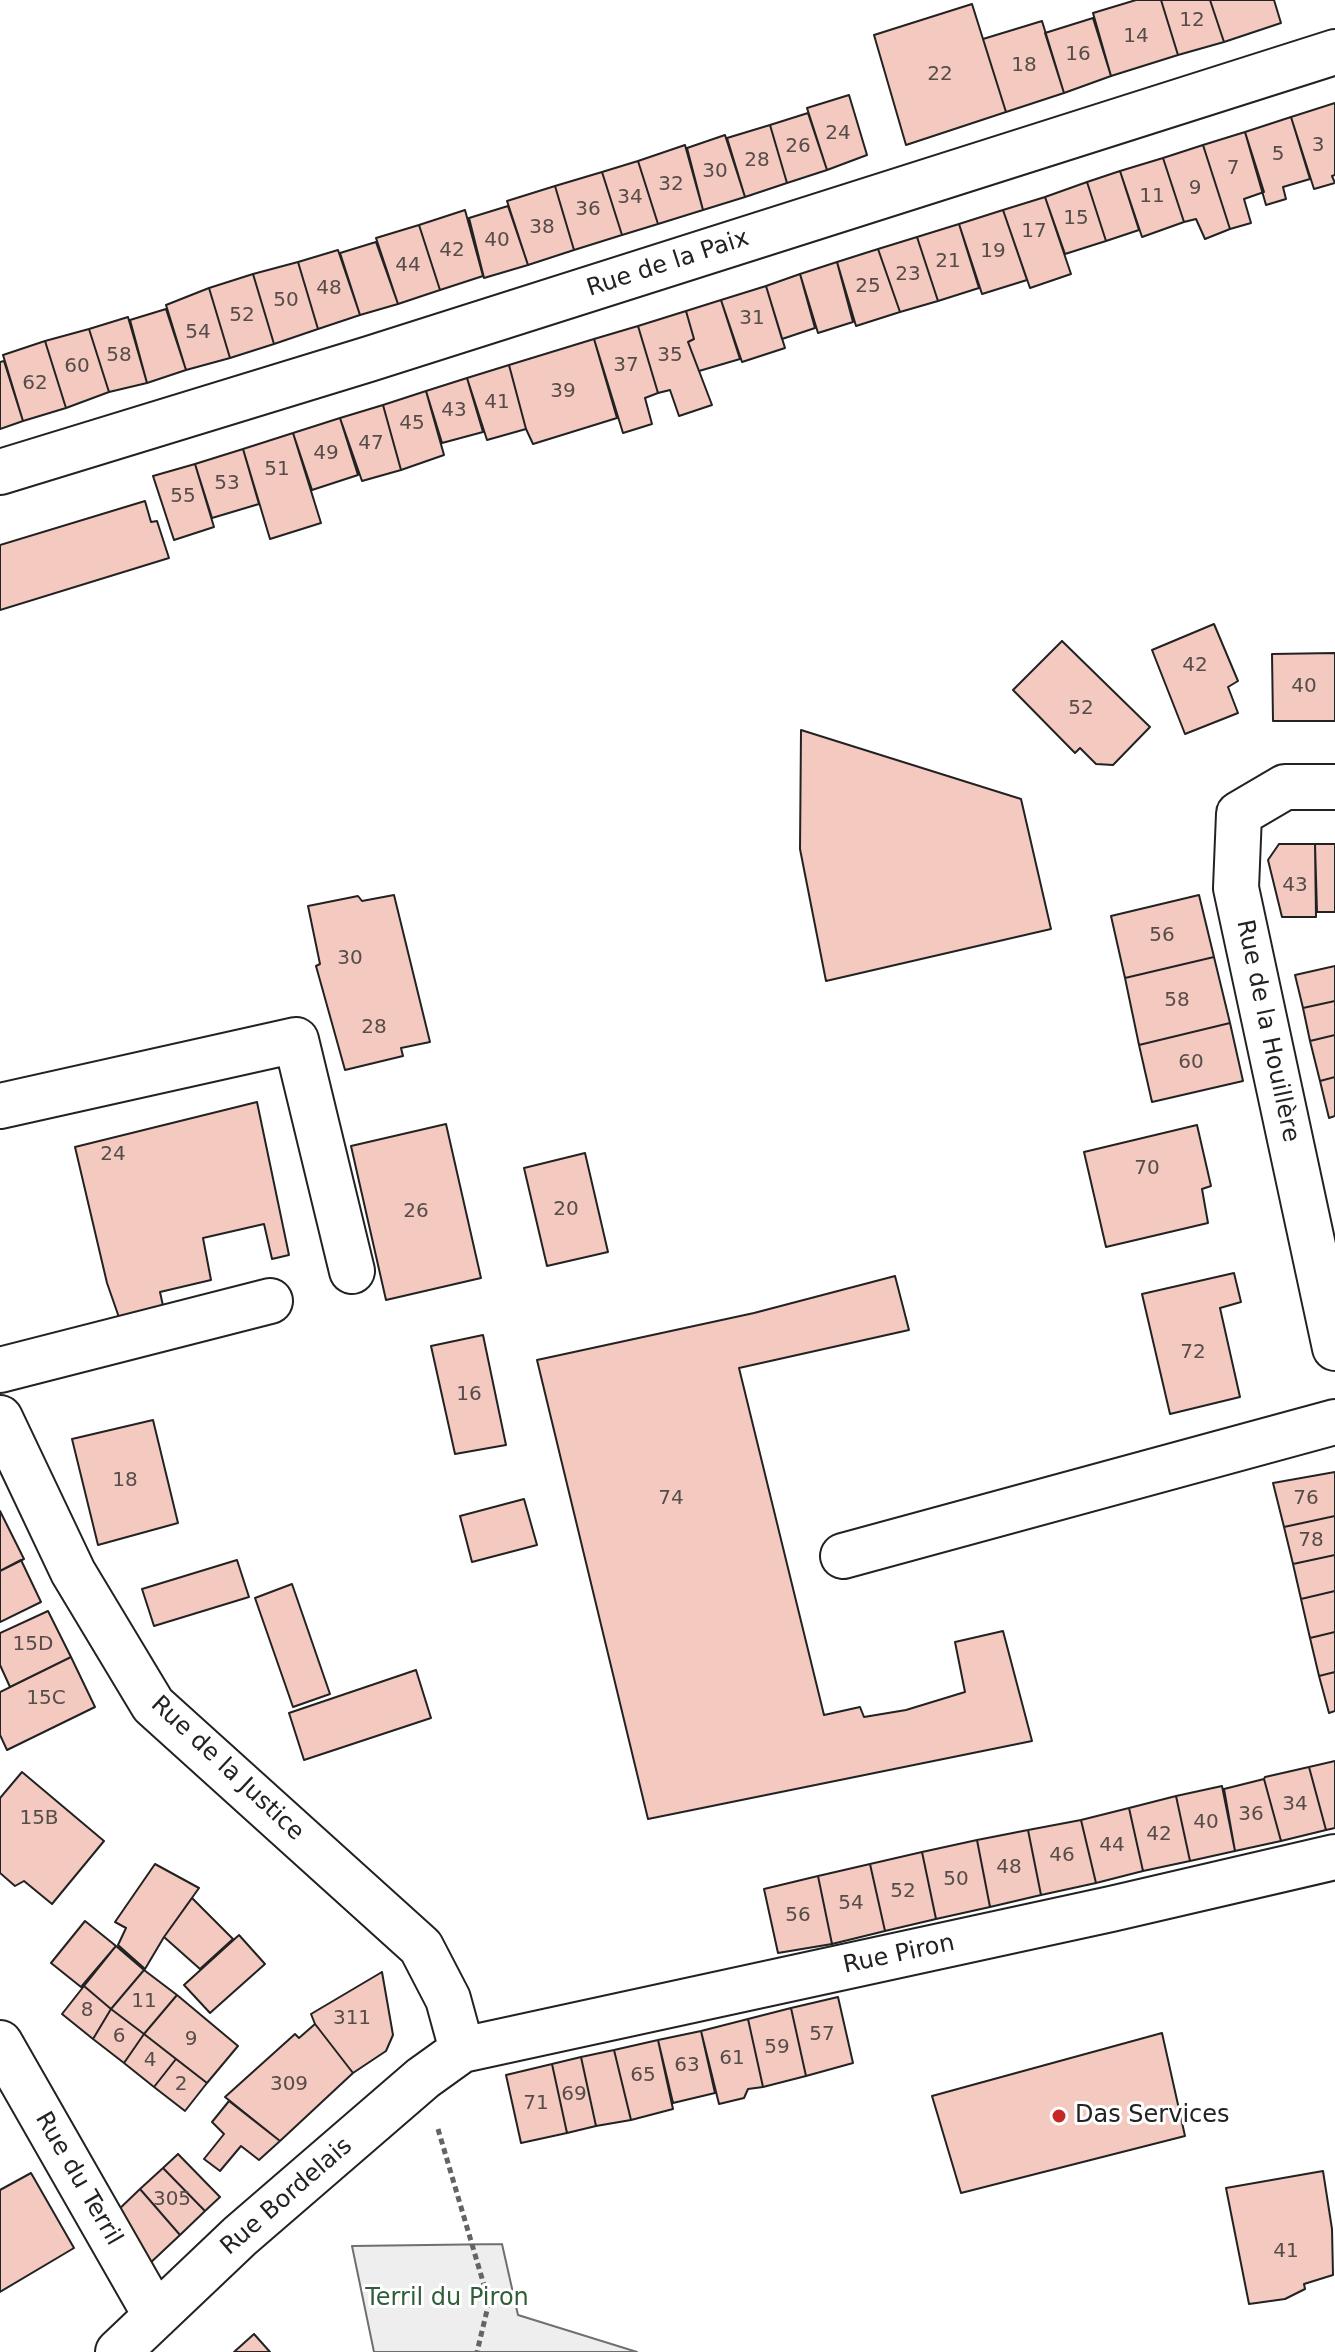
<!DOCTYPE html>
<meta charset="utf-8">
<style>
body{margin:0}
canvas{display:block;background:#fff}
</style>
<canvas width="1335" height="2352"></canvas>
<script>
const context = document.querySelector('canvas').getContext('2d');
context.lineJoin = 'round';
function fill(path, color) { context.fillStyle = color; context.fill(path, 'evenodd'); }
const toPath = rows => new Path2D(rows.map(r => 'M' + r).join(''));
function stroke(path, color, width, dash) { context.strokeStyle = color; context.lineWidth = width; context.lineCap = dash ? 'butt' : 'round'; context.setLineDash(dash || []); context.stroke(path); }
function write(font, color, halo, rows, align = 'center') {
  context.font = font + ' "DejaVu Sans",sans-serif'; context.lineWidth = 6; context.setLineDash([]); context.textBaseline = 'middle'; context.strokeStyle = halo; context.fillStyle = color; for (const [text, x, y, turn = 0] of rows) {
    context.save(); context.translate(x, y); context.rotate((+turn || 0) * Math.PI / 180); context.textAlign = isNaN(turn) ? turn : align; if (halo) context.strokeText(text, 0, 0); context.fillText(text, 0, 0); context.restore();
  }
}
const green = toPath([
 [502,2244,518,2315,637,2352,374,2352,352,2246,502,2244]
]);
fill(green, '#eee');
stroke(green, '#6f6f6f', 2);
const building = toPath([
 [1136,0,1161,0,1178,55,1111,76,1093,13,1136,0],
 [1161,0,1210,0,1224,42,1178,55,1161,0],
 [1210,0,1274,0,1281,23,1224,42,1210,0],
 [972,4,1006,112,906,145,874,35,972,4],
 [1093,18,1111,76,1064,93,1045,33,1093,18],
 [1042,21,1064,93,1006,112,983,39,1042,21],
 [849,95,867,155,827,170,807,108,849,95],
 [1335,103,1335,175,1332,176,1335,183,1314,189,1291,117,1335,103],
 [808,113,827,170,787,183,770,125,808,113],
 [1291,117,1310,179,1283,187,1286,199,1266,205,1245,132,1291,117],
 [770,125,787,183,745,197,727,138,770,125],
 [1245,132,1264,192,1244,199,1251,223,1230,229,1203,145,1245,132],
 [725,135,745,197,703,210,687,148,725,135],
 [685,145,703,210,658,224,638,161,685,145],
 [1203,145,1230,229,1205,239,1196,219,1184,222,1163,158,1203,145],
 [1163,158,1184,222,1142,237,1120,171,1163,158],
 [638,161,658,224,622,235,602,172,638,161],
 [1120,171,1139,230,1106,241,1087,182,1120,171],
 [602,172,622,235,574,250,555,186,602,172],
 [1087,182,1106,241,1065,254,1045,197,1087,182],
 [555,186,574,250,528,265,507,201,555,186],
 [1045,197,1071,274,1030,288,1003,210,1045,197],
 [508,206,528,265,484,278,469,218,508,206],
 [465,210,483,276,440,290,419,225,465,210],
 [1003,210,1027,280,982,294,959,224,1003,210],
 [959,224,979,288,938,301,917,237,959,224],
 [419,225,440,290,398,304,376,238,419,225],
 [917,237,938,301,900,312,878,249,917,237],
 [376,242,398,304,360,315,340,253,376,242],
 [878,249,900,312,856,326,837,262,878,249],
 [338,250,360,315,318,329,298,262,338,250],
 [298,262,318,329,274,344,253,274,298,262],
 [837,262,853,322,818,333,800,274,837,262],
 [253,274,274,344,230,358,209,288,253,274],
 [800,274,815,328,782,339,766,286,800,274],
 [766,286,785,348,742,362,721,300,766,286],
 [209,288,230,358,186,370,166,305,209,288],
 [721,300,740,359,699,371,688,342,694,339,686,311,721,300],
 [166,309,186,370,147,383,130,320,166,309],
 [686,311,694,339,688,342,712,405,679,416,670,390,658,393,638,326,686,311],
 [128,317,147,383,109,392,89,329,128,317],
 [638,326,658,393,645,398,652,424,623,433,594,339,638,326],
 [89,329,109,392,66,408,45,341,89,329],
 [594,339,617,418,533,444,526,429,509,365,594,339],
 [45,341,66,408,23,421,3,355,45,341],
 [4,361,23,421,0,429,0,362,4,361],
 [509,365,526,429,487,440,467,378,509,365],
 [467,378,483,432,442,443,426,391,467,378],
 [426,391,444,455,401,470,383,405,426,391],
 [383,405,401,470,362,481,340,418,383,405],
 [340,418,358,475,312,490,293,433,340,418],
 [293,433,321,523,270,539,243,449,293,433],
 [243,449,259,504,212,518,195,464,243,449],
 [195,464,214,527,174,540,153,476,195,464],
 [145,501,151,522,157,521,169,558,0,610,0,545,145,501],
 [1214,624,1238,681,1228,687,1238,713,1185,734,1152,650,1214,624],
 [1062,641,1150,727,1113,765,1096,764,1080,748,1075,753,1013,690,1062,641],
 [1335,653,1335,721,1273,721,1272,654,1335,653],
 [801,730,1021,799,1051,929,826,981,800,849,801,730],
 [1279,844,1315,844,1316,917,1282,917,1268,860,1279,844],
 [1315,844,1335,844,1335,912,1317,912,1315,844],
 [394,895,430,1042,401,1048,403,1056,345,1070,316,966,320,964,308,906,358,896,362,901,394,895],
 [1199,895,1214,957,1125,978,1111,916,1199,895],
 [1214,957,1230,1023,1139,1045,1125,978,1214,957],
 [1335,966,1335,1001,1303,1008,1295,975,1335,966],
 [1335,1001,1335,1035,1310,1041,1303,1008,1335,1001],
 [1230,1023,1243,1081,1152,1102,1139,1045,1230,1023],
 [1335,1035,1335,1077,1320,1081,1310,1041,1335,1035],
 [1335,1077,1335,1116,1329,1118,1320,1081,1335,1077],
 [257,1102,289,1255,272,1259,264,1224,203,1238,211,1280,160,1292,165,1315,122,1326,107,1283,75,1147,257,1102],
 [446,1124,481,1278,386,1300,351,1146,446,1124],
 [1197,1125,1211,1186,1202,1189,1208,1223,1106,1247,1084,1152,1197,1125],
 [585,1153,608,1252,547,1266,524,1168,585,1153],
 [1234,1273,1241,1302,1220,1308,1240,1397,1170,1414,1142,1294,1234,1273],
 [895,1276,909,1330,739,1368,824,1715,860,1707,864,1717,906,1710,965,1692,955,1642,1003,1631,1032,1741,648,1819,537,1360,754,1313,895,1276],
 [483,1335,506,1445,455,1454,431,1346,483,1335],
 [153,1420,178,1523,98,1545,72,1439,153,1420],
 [1335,1472,1335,1516,1284,1527,1273,1483,1335,1472],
 [524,1499,537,1545,472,1562,460,1516,524,1499],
 [0,1511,24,1559,0,1571,0,1511],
 [1335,1516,1335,1555,1293,1564,1284,1527,1335,1516],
 [1335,1555,1335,1591,1301,1599,1293,1564,1335,1555],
 [21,1560,41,1602,0,1622,0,1571,21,1560],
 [237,1560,249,1597,154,1626,142,1589,237,1560],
 [292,1584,330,1694,293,1707,255,1598,292,1584],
 [1335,1591,1335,1632,1310,1638,1301,1599,1335,1591],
 [48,1611,71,1657,10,1687,0,1665,0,1633,48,1611],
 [1335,1632,1335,1672,1319,1676,1310,1638,1335,1632],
 [71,1657,95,1707,7,1750,0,1735,0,1692,71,1657],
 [416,1670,431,1718,304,1760,289,1713,416,1670],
 [1335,1672,1335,1711,1329,1713,1319,1676,1335,1672],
 [1335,1761,1335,1828,1326,1830,1309,1767,1335,1761],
 [1309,1767,1326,1830,1281,1841,1264,1779,1265,1777,1309,1767],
 [22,1772,104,1841,52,1904,24,1881,15,1886,0,1873,0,1798,22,1772],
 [1264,1779,1281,1841,1235,1851,1224,1789,1264,1779],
 [1222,1786,1235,1851,1190,1861,1176,1796,1222,1786],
 [1176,1796,1190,1861,1143,1871,1129,1808,1176,1796],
 [1129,1808,1143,1871,1096,1883,1081,1820,1129,1808],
 [1081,1820,1096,1883,1041,1895,1028,1830,1081,1820],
 [1028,1830,1041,1895,990,1907,977,1840,1028,1830],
 [977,1840,990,1907,936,1919,922,1852,977,1840],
 [922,1852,936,1919,885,1931,870,1864,922,1852],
 [155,1864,199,1888,164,1937,145,1969,118,1945,126,1928,115,1922,155,1864],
 [870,1864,885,1931,832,1944,818,1876,870,1864],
 [818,1876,832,1944,778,1953,764,1889,818,1876],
 [192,1898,233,1939,200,1969,164,1937,192,1898],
 [85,1921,116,1946,81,1987,51,1963,85,1921],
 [239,1935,265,1964,210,2013,184,1985,239,1935],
 [116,1946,144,1970,111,2009,84,1986,116,1946],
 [144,1970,177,1995,144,2034,111,2009,144,1970],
 [382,1972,393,2035,386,2051,353,2073,315,2024,311,2014,382,1972],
 [84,1986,111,2009,93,2039,62,2014,84,1986],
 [177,1995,238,2046,207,2083,144,2034,177,1995],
 [838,1997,853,2063,806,2076,791,2008,838,1997],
 [791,2008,806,2076,763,2087,748,2019,791,2008],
 [111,2009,144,2034,124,2063,93,2039,111,2009],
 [748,2019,763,2087,748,2089,744,2098,719,2104,701,2031,748,2019],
 [315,2024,353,2073,280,2141,225,2097,295,2034,299,2038,315,2024],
 [701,2031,715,2093,673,2103,658,2040,701,2031],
 [1162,2033,1185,2136,961,2193,932,2096,1162,2033],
 [144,2034,176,2059,154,2087,124,2063,144,2034],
 [658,2040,673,2109,631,2120,614,2050,658,2040],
 [614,2050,631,2120,596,2126,581,2057,614,2050],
 [581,2057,596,2126,567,2133,552,2064,581,2057],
 [176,2059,207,2083,185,2111,154,2087,176,2059],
 [552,2064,567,2133,521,2143,506,2075,552,2064],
 [229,2101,280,2141,259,2160,241,2146,220,2171,204,2159,224,2134,212,2122,229,2101],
 [178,2154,220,2197,205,2211,163,2168,178,2154],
 [163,2168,205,2211,180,2235,140,2189,163,2168],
 [1323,2171,1332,2229,1333,2275,1304,2284,1305,2289,1285,2299,1249,2304,1226,2188,1323,2171],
 [31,2173,74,2248,0,2292,0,2190,31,2173],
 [140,2189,180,2235,147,2266,114,2214,140,2189],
 [254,2334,270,2352,234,2352,254,2334]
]);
fill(building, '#f3c9c0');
stroke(building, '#222', 2);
const minor = toPath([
 [0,472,369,359,1335,52],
 [1335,787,1285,787,1239,814,1236,888,1335,1348],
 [0,1106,296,1040,352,1271],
 [0,1370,270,1301],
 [0,1418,73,1572,153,1705,421,1947,448,1999,462,2050],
 [843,1556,1335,1422],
 [0,2043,156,2316],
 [118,2352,240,2236,423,2078,462,2050,1111,1909,1335,1857]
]);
stroke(minor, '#222', 48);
stroke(toPath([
 [438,2129,489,2302,477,2352]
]), '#646464', 5, [6, 4]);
stroke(minor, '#fff', 44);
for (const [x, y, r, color] of [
 [1059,2116,8,"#c62828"]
]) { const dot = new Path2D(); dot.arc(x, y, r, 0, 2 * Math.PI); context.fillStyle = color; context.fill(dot); stroke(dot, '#fff', 3); }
write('20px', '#564c4a', null, [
 ["12",1192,21],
 ["14",1136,37],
 ["16",1078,55],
 ["18",1024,66],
 ["22",940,75],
 ["24",838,134],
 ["3",1318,146],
 ["26",798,147],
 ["5",1278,155],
 ["28",757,161],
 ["7",1233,169],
 ["30",715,172],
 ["32",671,185],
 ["9",1195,189],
 ["11",1152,197],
 ["34",630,198],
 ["36",588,210],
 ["15",1076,219],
 ["38",542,228],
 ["17",1034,232],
 ["40",497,241],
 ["42",452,251],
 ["19",993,252],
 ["21",948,262],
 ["44",408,266],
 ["23",908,275],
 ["25",868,287],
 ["48",329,289],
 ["50",286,301],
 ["52",242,316],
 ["31",752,319],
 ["54",198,333],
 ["58",119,356],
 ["35",670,356],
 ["37",626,366],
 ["60",77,367],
 ["62",35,384],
 ["39",563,392],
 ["41",497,403],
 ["43",454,411],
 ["45",412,424],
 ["47",371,444],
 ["49",326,454],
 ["51",277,470],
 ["53",227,484],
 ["55",183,497],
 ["42",1195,666],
 ["40",1304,687],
 ["52",1081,709],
 ["43",1295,886],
 ["56",1162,936],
 ["30",350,959],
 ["58",1177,1001],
 ["28",374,1028],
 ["60",1191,1063],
 ["24",113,1155],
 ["70",1147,1169],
 ["20",566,1210],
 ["26",416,1212],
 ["72",1193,1353],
 ["16",469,1395],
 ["18",125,1481],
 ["74",671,1499],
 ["76",1306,1499],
 ["78",1311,1541],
 ["15D",33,1645],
 ["15C",46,1699],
 ["34",1295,1805],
 ["36",1251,1815],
 ["15B",39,1819],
 ["40",1206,1823],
 ["42",1159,1835],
 ["44",1112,1846],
 ["46",1062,1856],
 ["48",1009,1868],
 ["50",956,1880],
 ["52",903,1892],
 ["54",851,1904],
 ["56",798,1916],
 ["11",144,2002],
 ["8",87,2011],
 ["311",352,2019],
 ["57",822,2035],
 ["6",119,2037],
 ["9",191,2040],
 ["59",777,2048],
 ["61",732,2059],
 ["4",150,2061],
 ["63",687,2066],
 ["65",643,2076],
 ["2",181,2085],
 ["309",289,2085],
 ["69",574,2095],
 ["71",536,2104],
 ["305",172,2200],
 ["41",1286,2252]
]);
write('24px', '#222', '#fff', [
 ["Rue de la Paix",668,264,-18],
 ["Rue de la Houillère",1267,1031,78],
 ["Rue de la Justice",227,1769,43],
 ["Rue Piron",899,1955,-12],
 ["Rue du Terril",78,2179,60],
 ["Rue Bordelais",287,2197,-41]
]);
write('24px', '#222', '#fff', [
 ["Das Services",1075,2116]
], 'left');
write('24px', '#2f5e38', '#fff', [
 ["Terril du Piron",447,2299]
]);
</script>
